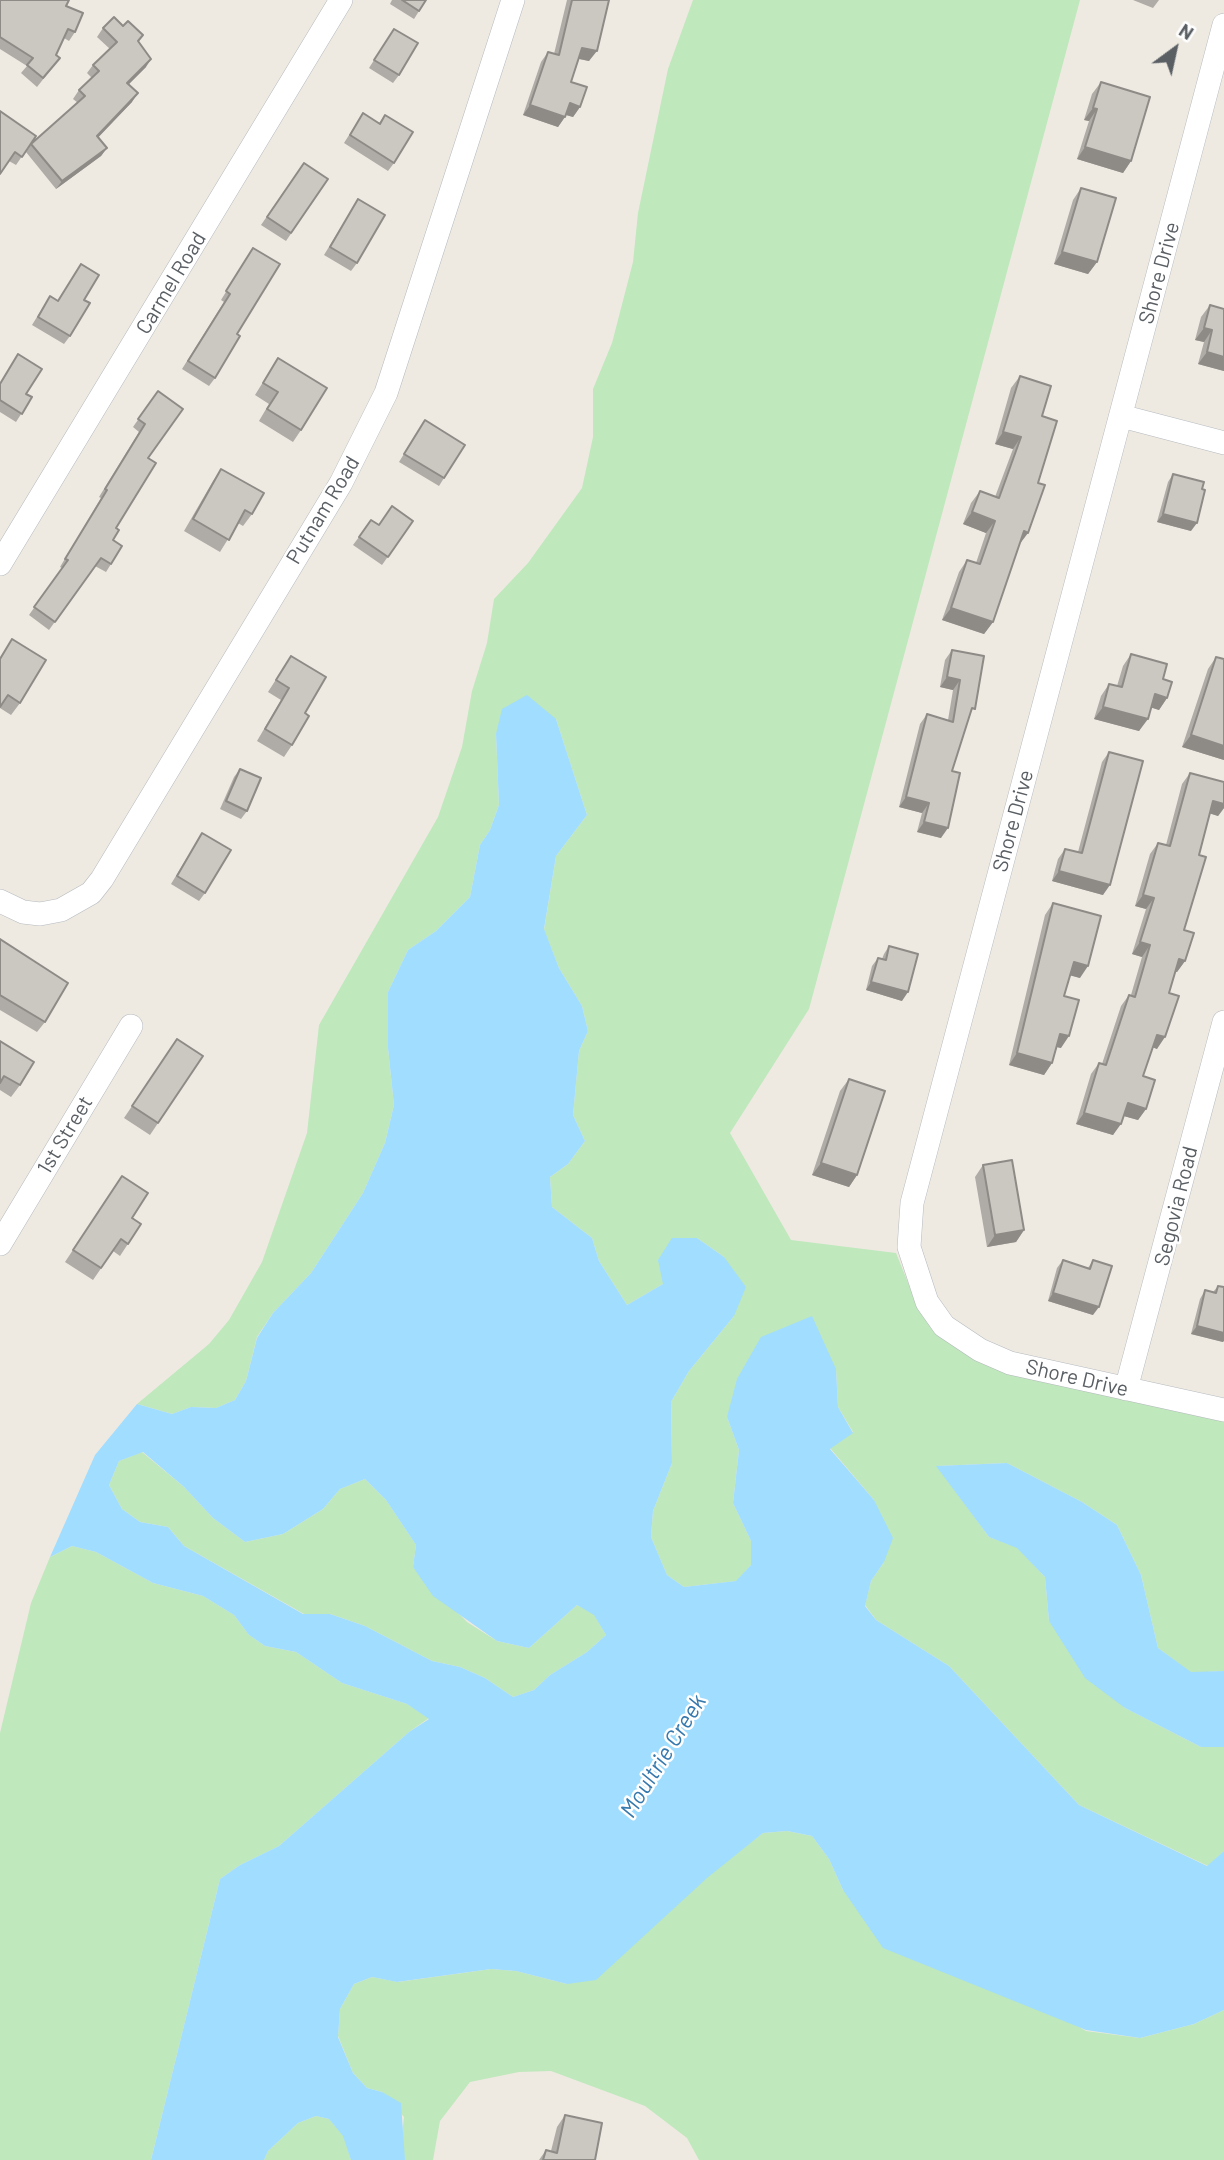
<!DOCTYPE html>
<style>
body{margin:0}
#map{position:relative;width:1224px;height:2160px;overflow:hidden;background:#eeeae2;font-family:Barlow,sans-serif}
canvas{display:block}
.north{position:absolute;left:1140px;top:14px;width:70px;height:70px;-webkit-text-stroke:5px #fff;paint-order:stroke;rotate:33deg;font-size:19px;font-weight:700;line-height:28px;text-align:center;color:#5a5f64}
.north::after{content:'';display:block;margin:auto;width:24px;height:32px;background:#5a5f64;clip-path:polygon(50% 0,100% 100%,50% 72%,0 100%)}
</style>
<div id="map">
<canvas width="1224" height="2160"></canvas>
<div class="north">N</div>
</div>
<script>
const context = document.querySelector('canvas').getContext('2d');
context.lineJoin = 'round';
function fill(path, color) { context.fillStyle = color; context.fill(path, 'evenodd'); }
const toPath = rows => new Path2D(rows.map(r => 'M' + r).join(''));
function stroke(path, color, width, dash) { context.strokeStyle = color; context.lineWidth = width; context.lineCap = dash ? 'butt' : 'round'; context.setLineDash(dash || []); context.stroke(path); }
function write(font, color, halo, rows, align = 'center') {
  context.font = font + ' Barlow,sans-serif'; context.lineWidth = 5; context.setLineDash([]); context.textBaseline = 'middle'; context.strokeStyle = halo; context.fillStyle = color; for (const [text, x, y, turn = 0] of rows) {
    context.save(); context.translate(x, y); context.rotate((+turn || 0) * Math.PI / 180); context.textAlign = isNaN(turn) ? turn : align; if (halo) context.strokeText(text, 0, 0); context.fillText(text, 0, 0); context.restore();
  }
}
fill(toPath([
 [693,0,1080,0,809,1009,730,1133,791,1240,896,1253,919,1310,956,1346,1224,1415,1224,1671,1191,1673,1158,1648,1141,1575,1117,1525,1082,1502,1007,1463,937,1466,989,1537,1017,1547,1045,1577,1049,1621,1125,1708,1201,1747,1224,1747,1224,1851,1208,1866,1079,1805,949,1666,876,1620,865,1605,871,1581,884,1562,874,1500,830,1448,853,1432,838,1407,836,1369,727,1417,739,1450,733,1503,751,1541,751,1565,737,1581,684,1587,667,1575,651,1537,653,1511,672,1463,671,1402,689,1371,734,1316,724,1257,697,1238,673,1238,663,1284,627,1305,599,1261,592,1238,552,1207,550,1177,568,1164,585,1141,573,1115,579,1051,588,1031,582,1006,559,968,544,930,556,856,587,815,556,719,496,734,499,805,490,830,480,845,470,897,436,931,408,950,388,992,388,1048,394,1105,385,1143,363,1193,311,1273,273,1313,257,1337,246,1381,235,1400,216,1408,191,1407,172,1414,137,1404,209,1344,229,1320,262,1262,307,1133,319,1025,438,817,462,747,472,691,487,643,494,599,528,563,582,488,593,437,593,389,612,343,633,262,638,213,668,69],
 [142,1452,184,1487,213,1518,245,1542,283,1534,323,1509,340,1489,365,1479,386,1500,416,1545,413,1567,467,1622,497,1641,529,1648,577,1605,594,1614,606,1635,587,1652,550,1675,534,1690,513,1697,485,1678,460,1667,432,1661,365,1626,330,1614,304,1614,184,1546,168,1527,140,1522,122,1509,109,1485,119,1461],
 [72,1546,96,1552,153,1583,203,1596,234,1615,249,1635,265,1646,296,1652,342,1683,407,1704,429,1718,409,1732,279,1846,240,1865,220,1879,151,2160,0,2160,0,1733,31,1603,50,1557],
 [787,1831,812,1836,829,1859,843,1890,1086,2031,1140,2038,1194,2024,1224,2010,1224,2160,699,2160,687,2138,645,2106,551,2071,519,2072,470,2082,440,2121,433,2160,405,2160,401,2144,404,2117,382,2092,367,2088,353,2073,338,2036,340,2009,354,1984,372,1977,398,1982,491,1969,516,1971,567,1984,763,1833],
 [316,2116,329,2119,344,2136,351,2160,264,2160,268,2151,298,2123]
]), '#bfe8bc');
fill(toPath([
 [527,695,556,719,587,815,556,856,544,929,559,968,582,1006,588,1031,579,1051,573,1115,585,1141,568,1164,550,1177,552,1207,592,1238,599,1261,627,1305,663,1284,658,1260,672,1238,697,1238,724,1257,746,1287,734,1316,689,1371,671,1402,672,1463,653,1511,651,1537,667,1575,684,1587,736,1581,751,1565,751,1541,733,1503,739,1450,727,1417,737,1379,761,1337,812,1316,836,1369,838,1407,853,1433,830,1449,874,1500,893,1538,884,1562,871,1581,865,1606,876,1620,949,1666,1079,1805,1207,1866,1224,1851,1224,2010,1194,2024,1140,2038,1086,2030,883,1948,843,1890,829,1859,812,1836,787,1831,763,1833,707,1878,596,1980,567,1984,516,1971,491,1969,397,1982,372,1977,354,1984,340,2009,338,2037,353,2073,367,2088,382,2092,401,2103,405,2160,351,2160,343,2136,329,2119,316,2116,298,2123,268,2151,264,2160,151,2160,220,1879,240,1865,279,1846,409,1732,429,1719,407,1704,342,1683,296,1652,265,1646,249,1635,234,1615,203,1596,153,1583,96,1552,72,1546,50,1557,95,1455,137,1404,172,1414,191,1407,216,1408,235,1400,246,1381,257,1338,273,1313,311,1273,363,1193,385,1143,394,1105,388,1048,388,992,408,950,436,931,470,897,480,845,490,830,499,805,496,734,502,709],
 [143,1452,184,1487,213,1518,245,1542,283,1534,323,1509,340,1489,365,1479,386,1500,416,1545,413,1567,433,1596,497,1641,529,1648,577,1605,594,1615,606,1635,587,1652,550,1675,534,1690,513,1697,485,1678,460,1667,432,1661,365,1626,330,1614,303,1614,184,1546,168,1527,140,1522,122,1509,109,1485,119,1461],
 [1007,1463,1082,1502,1117,1525,1141,1575,1158,1648,1191,1672,1224,1671,1224,1747,1201,1747,1125,1708,1085,1678,1049,1621,1045,1577,1017,1548,989,1537,936,1466]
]), '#a1ddff');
const street = toPath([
 [1224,25,912,1203,909,1247,927,1302,944,1326,980,1350,1010,1363,1224,1410],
 [1121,416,1224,443],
 [0,564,341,0],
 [0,901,23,912,40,914,61,910,91,893,102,879,341,483,386,393,513,0],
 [0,1244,131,1026],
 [1126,1389,1224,1022]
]);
stroke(street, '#b5b9bd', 24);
stroke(street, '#fff', 23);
fill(toPath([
 [0,0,66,6,75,32,69,41,64,38,56,55,60,58,37,87,21,73,27,66,0,49],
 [392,0,426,0,414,19,390,4],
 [567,0,609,0,589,61,579,59,571,82,580,107,573,117,566,115,558,127,523,115,541,62,548,52,554,54],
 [1133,0,1159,0,1153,8],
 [123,26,143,35,138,42,146,67,129,84,132,102,98,137,107,148,101,156,56,189,26,152,31,144,78,103,73,99,79,90,92,78,87,73,93,65,110,49,97,37,103,28],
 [394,29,399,75,393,83,369,68],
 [1101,82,1131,161,1123,173,1077,159,1089,121,1084,120,1092,94],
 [0,111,36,136,16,165,9,161],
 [363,113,379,123,385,115,394,163,388,171,344,143],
 [304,163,328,179,286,241,261,225],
 [1081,188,1097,262,1088,274,1054,264,1073,200],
 [358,199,357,263,351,271,324,255],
 [248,256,237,334,215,378,209,386,182,369,224,302,221,300],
 [81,264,84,300,70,336,64,344,32,325,50,296,58,301],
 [1210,305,1224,309,1224,371,1198,364,1204,342,1195,340,1201,317],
 [18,354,26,394,32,397,16,422,0,412,0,383],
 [278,358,301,430,293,442,259,421,269,404,255,395],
 [1020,376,1042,416,1019,544,993,622,984,634,942,620,959,572,967,560,976,563,986,533,963,524,971,503,980,491,995,497,1013,449,995,444,1011,388],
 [158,391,148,458,116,528,113,540,111,564,106,572,95,566,49,630,29,615,62,568,60,567,101,498,99,497,139,432,133,427],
 [425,420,444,478,439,486,399,462],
 [221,469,252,514,243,526,238,523,220,552,184,531,213,481],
 [1173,474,1191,531,1157,522,1168,482],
 [413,521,382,565,353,545,359,537,379,525],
 [12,639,20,703,11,715,0,708,0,658],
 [952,650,969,716,952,771,941,838,917,832,922,813,899,807,920,724,927,714,948,720,953,690,940,687,945,660],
 [1131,654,1163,679,1167,698,1159,710,1151,707,1139,731,1094,719,1101,696,1109,684,1117,686,1123,666],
 [291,656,292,745,284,757,257,741,281,700,268,692],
 [1216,657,1224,760,1182,747,1208,669],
 [1109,752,1103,895,1052,881,1058,859,1065,849,1078,852,1102,762],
 [240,769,247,811,241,819,220,809,234,777],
 [1190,773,1224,782,1224,808,1218,816,1210,813,1199,855,1184,930,1185,961,1177,972,1175,972,1169,993,1157,1049,1153,1047,1143,1076,1146,1109,1138,1120,1124,1116,1113,1135,1076,1124,1091,1074,1099,1063,1102,1064,1121,1006,1129,995,1131,995,1142,957,1132,954,1146,909,1135,906,1150,854,1158,843,1166,845,1182,784],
 [202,833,205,893,199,901,171,884],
 [1053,903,1080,978,1070,975,1064,996,1061,1048,1057,1047,1052,1063,1044,1075,1009,1065,1045,915],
 [0,939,45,1022,37,1032,0,1010],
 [889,946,902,1001,866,990,872,966,878,958,882,959,884,954],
 [177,1039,203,1056,150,1135,124,1118],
 [0,1041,20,1085,11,1097,0,1090],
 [849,1079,857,1175,849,1187,812,1175,840,1091],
 [983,1165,1024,1230,1016,1242,987,1247,975,1177],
 [114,1188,132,1218,141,1224,120,1256,113,1251,93,1280,65,1262],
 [1063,1260,1088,1268,1093,1260,1093,1315,1048,1301,1057,1268],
 [1218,1286,1223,1342,1191,1334,1200,1299,1205,1290,1213,1292],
 [565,2115,595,2160,539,2160,546,2150,551,2151,557,2127]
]), '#afaba6');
fill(toPath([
 [582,48,597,51,589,61,575,58],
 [151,59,146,67,122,91,127,83],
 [138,93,132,102,92,144,97,136],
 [570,103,580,107,573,117,563,114],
 [530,105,565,117,558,127,523,115],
 [1093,108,1097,109,1089,121,1084,120],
 [1085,147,1131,161,1123,173,1077,159],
 [107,148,101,156,56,189,62,181],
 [1062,252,1097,262,1088,274,1054,264],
 [1204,328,1212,330,1204,342,1195,340],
 [1207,352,1224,357,1224,371,1198,364],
 [1003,432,1021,437,1013,449,995,444],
 [972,512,995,521,986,533,963,524],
 [1163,514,1197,523,1191,531,1157,522],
 [1024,531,1028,533,1019,545],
 [951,608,993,622,984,634,942,620],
 [947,677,960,680,953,690,940,687],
 [1155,694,1167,698,1159,710,1146,706],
 [1103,707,1148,719,1139,731,1094,719],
 [1191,735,1224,746,1224,760,1182,747],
 [906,797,929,803,922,813,899,807],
 [1213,801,1224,804,1224,808,1218,816,1205,812],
 [924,822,948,828,941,838,917,832],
 [1059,871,1110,885,1103,895,1052,881],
 [1143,895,1154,898,1146,909,1135,906],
 [1140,942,1150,945,1142,957,1132,954],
 [1179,959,1185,961,1177,972,1171,970],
 [1074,962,1088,966,1080,978,1065,974],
 [871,982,908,992,902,1001,866,990],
 [1060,1034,1069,1036,1061,1048,1052,1046],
 [1157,1035,1165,1037,1157,1049,1149,1046],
 [1017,1053,1052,1063,1044,1075,1009,1065],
 [1128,1103,1146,1109,1138,1120,1120,1115],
 [1084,1113,1121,1124,1113,1135,1076,1124],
 [821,1163,857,1175,849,1187,812,1175],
 [1024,1230,1016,1242,987,1247,995,1235],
 [1053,1293,1099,1307,1093,1315,1048,1301],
 [1197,1326,1224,1333,1224,1341,1223,1342,1191,1334]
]), '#8e8b87');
const building = toPath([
 [0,0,69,0,66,6,83,13,75,32,68,29,56,55,60,58,43,78,27,65,33,58,0,37,0,0],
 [402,0,426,0,419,11,402,0],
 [572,0,609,0,597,51,582,48,571,82,587,87,580,107,570,103,565,117,530,105,548,52,559,55,572,0],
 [114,17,123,26,128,21,143,35,138,41,151,59,127,83,138,93,97,136,107,148,62,181,31,144,85,96,79,90,99,71,93,65,117,42,103,28,114,17],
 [394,29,418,43,399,75,374,60,394,29],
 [1101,82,1150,97,1131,161,1085,147,1097,109,1093,108,1101,82],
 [0,111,36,136,22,157,15,152,0,174,0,111],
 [363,113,380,124,385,115,413,132,394,163,350,135,363,113],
 [304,163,328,179,291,233,267,217,304,163],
 [1081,188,1116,198,1097,262,1062,252,1081,188],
 [358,199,385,215,357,263,330,247,358,199],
 [253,248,280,264,237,334,240,336,215,378,188,361,230,294,226,291,253,248],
 [81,264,99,275,84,300,90,303,70,336,38,317,50,296,58,301,81,264],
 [1210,305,1224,309,1224,357,1207,352,1212,330,1204,328,1210,305],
 [18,354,42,369,26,394,32,397,22,414,0,400,0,384,18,354],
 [278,358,327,388,301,430,267,409,278,392,263,383,278,358],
 [1020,376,1051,386,1042,416,1057,421,1038,483,1045,485,1028,533,1024,531,993,622,951,608,967,560,980,564,995,521,972,512,980,491,999,498,1021,437,1003,432,1020,376],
 [158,391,183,409,148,458,156,463,116,528,119,530,113,540,122,546,111,564,101,558,55,622,34,607,68,560,65,559,107,490,105,489,145,424,138,419,158,391],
 [425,420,465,445,444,478,404,454,425,420],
 [221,469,264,493,252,514,245,510,229,540,193,519,221,469],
 [1173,474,1204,482,1202,489,1205,490,1197,523,1163,514,1173,474],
 [392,506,413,521,388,557,359,537,371,520,379,525,392,506],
 [12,639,46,660,20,703,8,695,0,707,0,659,12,639],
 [952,650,984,656,975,709,972,708,952,771,960,773,948,828,924,822,929,803,906,797,927,714,953,722,960,680,947,677,952,650],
 [1131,654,1167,664,1163,679,1172,682,1167,698,1155,694,1148,719,1103,707,1109,684,1122,687,1131,654],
 [291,656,326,677,305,713,309,716,292,745,265,729,289,688,276,680,291,656],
 [1216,657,1224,659,1224,746,1191,735,1216,657],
 [1109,752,1143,761,1110,885,1059,871,1065,849,1082,853,1109,752],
 [240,769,261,778,247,811,226,801,240,769],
 [1190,773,1224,782,1224,804,1213,801,1199,855,1206,857,1184,930,1194,933,1185,961,1179,959,1169,993,1179,996,1165,1037,1157,1035,1143,1076,1155,1080,1146,1109,1128,1103,1121,1124,1084,1113,1099,1063,1106,1065,1129,995,1135,997,1150,945,1140,942,1154,898,1143,895,1158,843,1170,846,1190,773],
 [202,833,231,850,205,893,177,876,202,833],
 [1053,903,1101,916,1088,966,1074,962,1064,996,1079,1000,1069,1036,1060,1034,1052,1063,1017,1053,1053,903],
 [0,939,68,983,45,1022,0,995,0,939],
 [889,946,918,954,908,992,871,982,878,958,886,960,889,946],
 [177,1039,203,1056,158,1123,132,1106,177,1039],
 [0,1041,34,1062,20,1085,4,1076,0,1083,0,1041],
 [849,1079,885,1091,857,1175,821,1163,849,1079],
 [1012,1160,1024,1230,995,1235,983,1165,1012,1160],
 [122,1176,148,1193,132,1218,141,1224,128,1244,121,1239,101,1268,73,1250,122,1176],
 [1063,1260,1090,1269,1093,1260,1112,1266,1099,1307,1053,1293,1063,1260],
 [1218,1286,1224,1287,1224,1333,1197,1326,1205,1290,1216,1293,1218,1286],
 [565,2115,602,2123,595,2160,543,2160,546,2150,557,2153,565,2115]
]);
fill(building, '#cbc7c1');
stroke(building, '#8e8b87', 2);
write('21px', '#5a5f64', '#fff', [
 ["Shore Drive",1159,273,-75],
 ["Carmel Road",171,283,-59],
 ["Putnam Road",323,510,-59],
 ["Shore Drive",1013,821,-75],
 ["1st Street",65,1135,-59],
 ["Segovia Road",1176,1206,-76],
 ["Shore Drive",1077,1378,13]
]);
write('italic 23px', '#3679ae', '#fff', [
 ["Moultrie Creek",663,1756,-58]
]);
</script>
